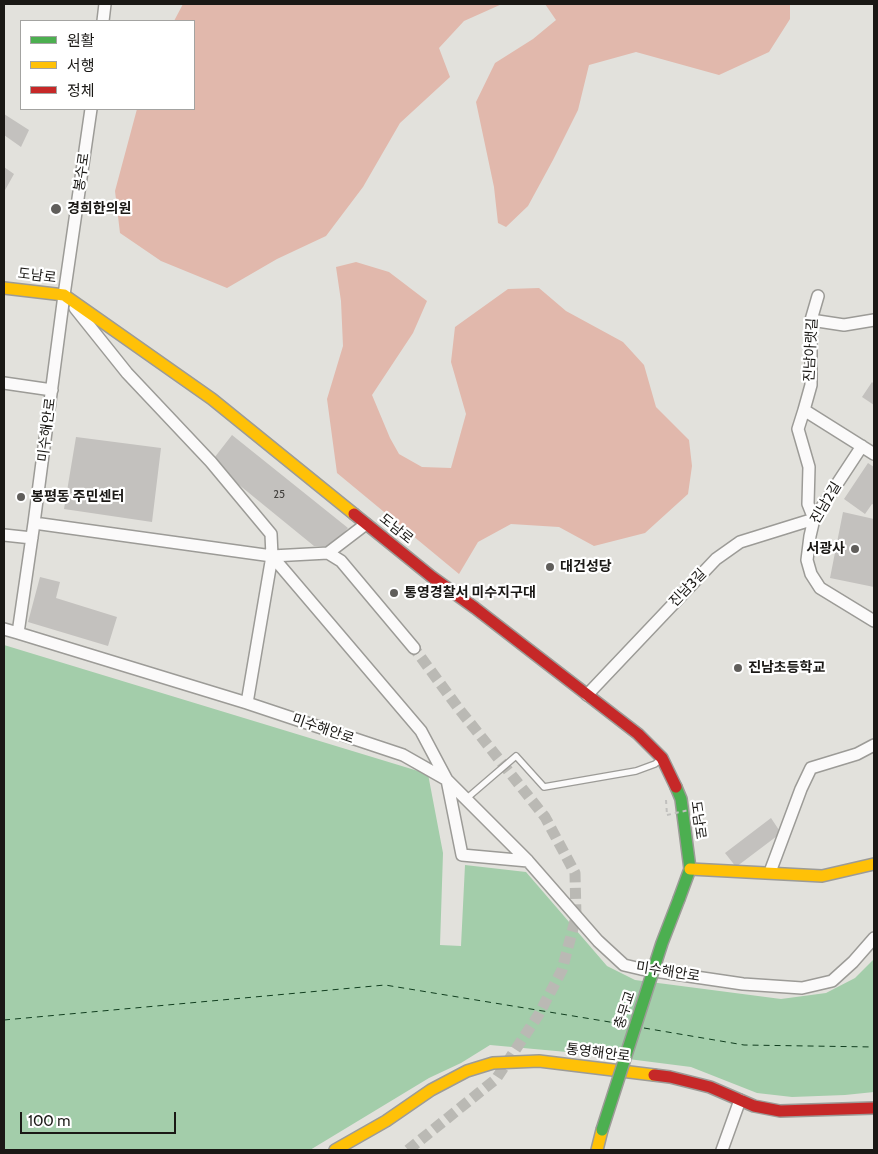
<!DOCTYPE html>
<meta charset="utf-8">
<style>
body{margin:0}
#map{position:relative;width:878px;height:1154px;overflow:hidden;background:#e2e1dc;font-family:Cabin,"Noto Sans KR",sans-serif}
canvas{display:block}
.frame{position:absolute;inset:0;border:5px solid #1a1815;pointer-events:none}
.legend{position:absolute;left:20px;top:20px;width:175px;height:90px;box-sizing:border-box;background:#fff;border:1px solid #a3a3a1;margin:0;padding:6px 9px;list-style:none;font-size:15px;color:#1a1815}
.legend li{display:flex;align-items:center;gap:10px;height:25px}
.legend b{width:25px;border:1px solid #a3a3a1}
.scale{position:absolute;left:20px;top:1112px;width:156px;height:22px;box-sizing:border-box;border:2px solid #1a1815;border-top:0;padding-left:6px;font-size:15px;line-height:18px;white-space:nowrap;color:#1a1815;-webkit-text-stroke:4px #fff;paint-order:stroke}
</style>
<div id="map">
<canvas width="878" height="1154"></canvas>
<div class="frame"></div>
<ul class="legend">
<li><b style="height:6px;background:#4caf50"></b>원활</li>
<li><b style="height:6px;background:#ffc107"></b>서행</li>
<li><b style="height:6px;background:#c62828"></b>정체</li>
</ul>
<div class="scale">100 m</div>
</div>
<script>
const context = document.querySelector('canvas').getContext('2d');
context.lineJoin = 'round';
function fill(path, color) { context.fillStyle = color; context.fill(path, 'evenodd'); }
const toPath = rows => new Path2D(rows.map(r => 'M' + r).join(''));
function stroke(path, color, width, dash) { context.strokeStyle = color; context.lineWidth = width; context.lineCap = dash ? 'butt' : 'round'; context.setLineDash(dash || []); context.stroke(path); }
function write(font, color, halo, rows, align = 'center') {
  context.font = font + ' Cabin,"Noto Sans KR",sans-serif'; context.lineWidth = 4.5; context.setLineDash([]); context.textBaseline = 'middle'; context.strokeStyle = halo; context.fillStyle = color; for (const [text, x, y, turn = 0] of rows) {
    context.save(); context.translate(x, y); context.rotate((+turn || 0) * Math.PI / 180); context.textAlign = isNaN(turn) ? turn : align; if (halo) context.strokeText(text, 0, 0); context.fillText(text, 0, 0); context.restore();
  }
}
fill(toPath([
 [183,4,502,4,464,21,439,48,450,77,400,123,363,187,326,236,277,259,227,288,161,261,120,233,115,191,137,109,194,109,194,21,174,21],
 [545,4,790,4,790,19,769,52,719,75,636,52,589,65,578,110,553,160,528,206,506,227,498,223,494,187,476,102,495,63,533,39,556,20],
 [356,262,389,272,427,301,413,333,372,395,390,438,399,454,422,467,451,468,466,414,451,362,455,327,508,289,539,288,566,311,623,342,644,365,656,407,689,440,692,466,688,494,645,533,594,546,559,527,511,524,478,542,459,574,337,473,327,399,343,346,341,301,336,267]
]), '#e1b8ac');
fill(toPath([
 [4,645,428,774,443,853,440,945,461,946,465,865,526,872,607,966,635,980,781,999,826,993,855,978,874,959,874,1092,845,1095,792,1097,757,1093,691,1067,589,1054,490,1045,461,1063,429,1078,310,1150,4,1150]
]), '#a3cdaa');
stroke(toPath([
 [4,1020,385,985,628,1025],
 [644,1028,744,1045,874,1047]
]), '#113e1f', 1, [6, 5]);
fill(toPath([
 [4,114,29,130,21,147,4,135],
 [4,167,14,174,4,192],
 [872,382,874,384,874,405,862,397],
 [232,435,348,528,333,546,314,546,211,462],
 [76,437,161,448,152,522,64,509],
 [868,463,874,467,874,505,872,504,865,514,844,499],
 [843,512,874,519,874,587,830,578],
 [40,577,60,582,56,598,117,617,108,646,28,622],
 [771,818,781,833,736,867,725,853]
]), '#c3c1be');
stroke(toPath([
 [408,1150,496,1079,539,1014,562,970,576,917,575,873,545,817,459,709,414,648]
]), '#bab9b4', 11, [11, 5.5]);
const lane = toPath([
 [466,799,516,756,544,787,636,771,655,764,661,759]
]);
const street = toPath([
 [103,21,105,4],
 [91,109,64,295,34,523,18,633,247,703,403,755,447,780,528,861,598,941,624,965,641,969,743,984,802,988,832,981,853,962,874,938],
 [818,296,811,320,811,385,804,410,874,454],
 [75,308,127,373,211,462,271,534,272,556,328,553,341,561,414,648],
 [811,320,844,325,874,320],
 [4,383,52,390],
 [862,446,814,519,810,536,807,560,811,574,820,588,874,621],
 [34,523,272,556,421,731,447,780,462,855,528,861],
 [4,535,32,538],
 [328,553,366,524],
 [4,629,18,633],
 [587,695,716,559,740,542,814,519,808,504,809,467,798,429,804,410],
 [247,703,272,556],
 [770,872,801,789,811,768,857,754,874,745],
 [722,1150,740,1100]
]);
const fast = toPath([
 [676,787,681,799,690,869,679,899]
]);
const slow = toPath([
 [4,288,64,295,212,399,354,514],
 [690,869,822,876,874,864],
 [335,1150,386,1121,431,1090,467,1071,493,1063,539,1061,654,1075],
 [597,1150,602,1130]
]);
const jam = toPath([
 [354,514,432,577,475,608,638,734,662,758,676,787],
 [654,1075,670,1077,710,1087,754,1106,780,1111,874,1108]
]);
stroke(lane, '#9c9b97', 8);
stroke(street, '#9c9b97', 14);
stroke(fast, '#9c9b97', 14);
stroke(slow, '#9c9b97', 14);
stroke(jam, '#9c9b97', 14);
stroke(toPath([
 [666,800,667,815]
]), '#c1c0be', 2, [4, 4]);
stroke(lane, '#fbfafa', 5.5);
stroke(street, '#fbfafa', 11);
stroke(fast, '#4caf50', 11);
stroke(slow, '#ffc107', 11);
stroke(jam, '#c62828', 11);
const fastBridge = toPath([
 [602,1130,662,943,679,899]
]);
stroke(fastBridge, '#9c9b97', 14, []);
stroke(toPath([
 [667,815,689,810]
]), '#c1c0be', 2, [4, 4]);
stroke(fastBridge, '#4caf50', 11);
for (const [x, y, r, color] of [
 [56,209,6,"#605e5b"],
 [21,497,5,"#605e5b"],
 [855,549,5,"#605e5b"],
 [550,567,5,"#605e5b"],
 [394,593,5,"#605e5b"],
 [738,668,5,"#605e5b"]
]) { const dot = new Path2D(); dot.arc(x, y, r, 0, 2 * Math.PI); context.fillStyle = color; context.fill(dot); stroke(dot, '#fff', 2); }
write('11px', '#44423f', null, [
 ["25",279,495]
]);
write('14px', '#1a1815', '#fff', [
 ["봉수로",82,172,-82],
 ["도남로",37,276,7],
 ["진남아랫길",811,350,-87],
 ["미수해안로",47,430,-83],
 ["진남2길",826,503,-59],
 ["도남로",396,529,39],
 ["진남3길",688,588,-46],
 ["미수해안로",323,729,19],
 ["도남로",698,820,82],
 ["미수해안로",668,972,9],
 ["충무교",625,1010,-72],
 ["통영해안로",598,1053,7]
]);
write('bold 14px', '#1a1815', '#fff', [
 ["경희한의원",67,209],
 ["봉평동 주민센터",31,497],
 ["서광사",845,549,"right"],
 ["대건성당",560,567],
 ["통영경찰서 미수지구대",404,593],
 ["진남초등학교",748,668]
], 'left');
</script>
